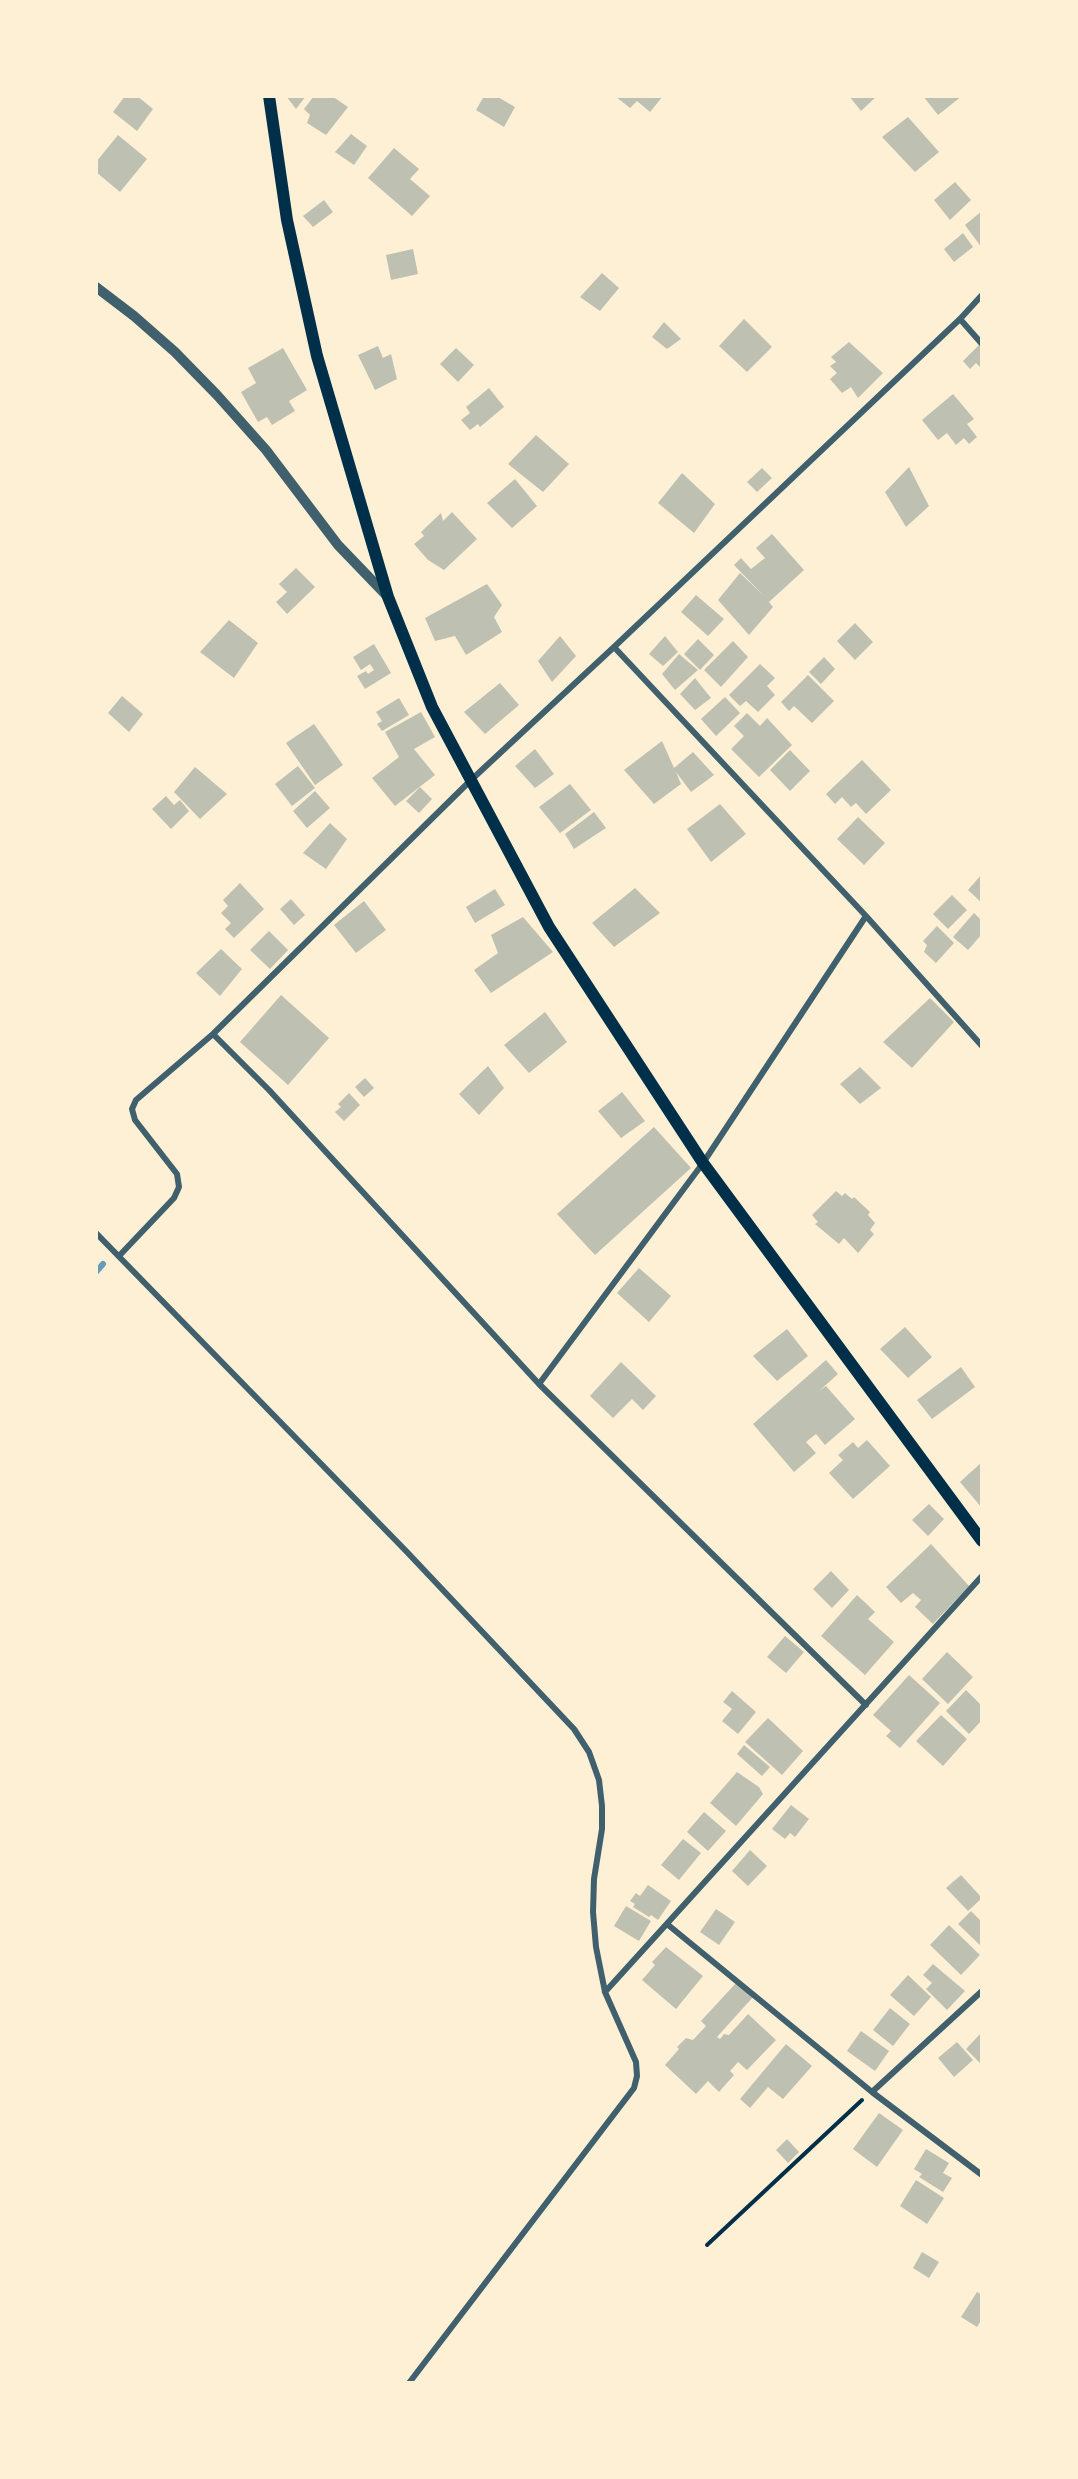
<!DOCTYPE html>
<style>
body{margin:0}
#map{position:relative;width:1078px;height:2479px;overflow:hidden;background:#fdf0d5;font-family:"PT Serif",serif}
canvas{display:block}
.frame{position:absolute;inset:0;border:98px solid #fdf0d5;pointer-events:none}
</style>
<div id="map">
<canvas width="1078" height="2479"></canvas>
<div class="frame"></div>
</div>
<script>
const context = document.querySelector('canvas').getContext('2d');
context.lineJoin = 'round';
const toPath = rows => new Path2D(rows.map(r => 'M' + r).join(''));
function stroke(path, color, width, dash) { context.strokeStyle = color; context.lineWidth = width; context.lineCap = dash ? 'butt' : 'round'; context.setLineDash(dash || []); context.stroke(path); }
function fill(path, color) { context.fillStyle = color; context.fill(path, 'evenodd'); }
stroke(toPath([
 [96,1272,103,1264]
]), '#669bbc', 6);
fill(toPath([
 [125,96,137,96,153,109,137,131,113,112],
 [286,96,306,96,296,109],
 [314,96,332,96,348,107,326,135,307,123,310,115,304,109],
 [484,96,496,96,515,107,504,127,476,110],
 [615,96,663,96,650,112,637,101,630,108],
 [849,96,877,96,861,111],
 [923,96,962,96,938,115],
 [908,117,939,152,915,172,882,137],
 [351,134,367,146,354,165,335,152],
 [118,135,147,159,120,192,96,172,96,162],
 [394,148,419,169,410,179,430,196,412,216,368,178],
 [955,182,971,200,950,220,934,200],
 [324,200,333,212,313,227,303,216],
 [982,211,982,248,965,225],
 [963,233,973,247,954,262,944,249],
 [413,249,418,274,391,280,386,255],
 [602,273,619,288,600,311,580,297],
 [744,319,772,347,747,372,719,346],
 [664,322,681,339,667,349,652,337],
 [849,342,883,373,858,398,851,387,842,393,830,379,837,373,830,366,836,362,831,357],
 [979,345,982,348,982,369,976,363,970,369,963,361],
 [378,346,383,358,391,354,397,379,375,390,358,355],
 [283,348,307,390,289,401,295,411,272,425,267,417,258,422,241,392,256,383,248,368],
 [456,348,474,365,458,382,440,364],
 [489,388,504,407,480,427,478,424,470,430,461,420,470,413,466,407],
 [953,394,974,419,967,424,977,437,969,444,964,438,956,445,947,433,938,440,922,420],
 [536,435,569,464,543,492,508,464],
 [909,467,929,506,906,527,885,492],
 [762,468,772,478,757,492,747,482],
 [682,473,715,504,694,533,658,503],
 [515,479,537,506,512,528,487,503],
 [452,512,477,539,444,570,428,560,414,544,424,536,421,532,441,513,443,521],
 [772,534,804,570,769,602,773,607,749,635,718,600,740,573,764,596,734,565,741,558,751,569,765,558,756,548],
 [296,568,315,587,287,614,276,602,287,592,279,584],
 [487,584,502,605,494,617,502,632,466,655,455,636,435,641,425,618],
 [696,595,724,619,708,636,681,612],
 [229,620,258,643,234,678,200,652],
 [855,623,873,642,855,660,837,641],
 [560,636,576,656,552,682,538,661],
 [665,636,678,652,663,666,649,654],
 [698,639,714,655,700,670,684,654],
 [733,641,748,657,721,687,704,670],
 [374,644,391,673,365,689,357,676,366,671,368,674,374,670,370,664,361,670,353,657],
 [679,654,698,670,675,690,662,674],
 [824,657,835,669,821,684,809,672],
 [760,664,775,678,767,686,775,695,758,712,746,701,740,706,729,695],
 [808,675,834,701,812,723,794,706,789,711,781,702],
 [695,678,711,698,695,710,680,694],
 [500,683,519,705,485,734,464,712],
 [122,696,143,714,129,732,108,713],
 [725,697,740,713,716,736,701,719],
 [399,698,409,715,382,731,377,724,382,721,376,712],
 [421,712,435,737,414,749,435,775,395,806,372,778,399,757,385,732],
 [747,713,760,726,767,718,792,745,759,777,731,749,744,736,734,726],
 [314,724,343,765,315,785,286,743],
 [662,741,674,768,693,752,714,775,691,792,676,772,681,784,654,804,624,770],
 [535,749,554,774,535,788,515,766],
 [790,750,810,771,790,791,770,770],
 [862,760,891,790,866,814,856,803,851,807,842,797,835,804,826,794],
 [298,766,315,788,292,806,275,784],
 [195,767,227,794,200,819,174,792],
 [570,784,591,810,560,833,539,807],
 [420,787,432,799,419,813,406,801],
 [315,791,330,808,307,828,293,811],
 [166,796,174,805,180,800,189,811,171,829,152,809],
 [720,804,746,834,711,862,687,829],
 [594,812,606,828,574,849,565,834],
 [858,817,885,843,864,865,837,839],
 [330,823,347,839,326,869,303,853],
 [982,874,982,903,968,890],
 [240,883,264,909,234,938,225,929,231,923,221,913,228,906,223,900],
 [635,888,660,913,614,947,592,923],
 [495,889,505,905,475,923,466,907],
 [952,895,967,910,948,929,933,914],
 [291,899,305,915,294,925,280,909],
 [364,901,386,930,356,953,334,925],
 [974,913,982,921,982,934,968,950,953,937],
 [523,917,553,952,491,993,474,970,498,953,491,935],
 [937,926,954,943,936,963,924,952,927,945,923,941],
 [269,931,288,950,270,969,250,950],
 [221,949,242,969,220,996,196,973],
 [281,995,329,1038,288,1085,240,1042],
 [930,998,954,1022,912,1068,883,1042],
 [545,1012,567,1042,529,1073,504,1045],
 [488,1066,504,1088,479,1115,459,1094],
 [860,1067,881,1088,860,1104,840,1084],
 [365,1078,374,1088,364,1097,355,1087],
 [622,1092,645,1121,621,1138,598,1111],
 [349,1093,360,1105,344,1121,335,1112,341,1107,338,1104],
 [654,1127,691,1168,595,1255,557,1214],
 [836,1191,842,1196,845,1193,852,1199,854,1197,870,1212,868,1215,875,1223,870,1230,874,1234,858,1253,844,1238,839,1244,815,1224,818,1222,812,1215],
 [639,1268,671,1296,649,1322,617,1293],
 [905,1327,932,1357,908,1378,880,1349],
 [787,1329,808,1356,777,1381,753,1356],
 [826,1360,838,1374,819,1391,826,1386,855,1419,825,1445,816,1434,806,1442,816,1453,794,1472,753,1424],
 [621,1362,656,1396,643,1410,632,1399,613,1418,590,1396],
 [961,1367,975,1387,932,1419,917,1400],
 [867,1440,890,1466,853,1499,829,1473,843,1460,838,1455,853,1442,858,1448],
 [982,1462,982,1508,960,1482],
 [929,1504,944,1519,928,1536,912,1520],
 [931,1544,969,1586,933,1624,915,1607,921,1600,913,1593,901,1603,886,1587],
 [831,1571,849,1590,832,1608,813,1589],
 [857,1595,875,1612,868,1619,894,1642,865,1675,821,1636],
 [785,1636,804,1652,786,1673,767,1657],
 [947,1652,973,1677,948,1704,922,1679],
 [909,1675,940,1703,900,1748,886,1736,891,1731,873,1715],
 [966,1690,982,1706,982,1720,969,1734,946,1711],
 [732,1691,756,1712,738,1734,722,1721,732,1709,723,1702],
 [941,1715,967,1739,943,1766,916,1741],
 [768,1718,803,1751,782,1775,745,1742],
 [744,1745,770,1767,762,1776,737,1754],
 [737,1772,759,1787,763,1794,736,1826,710,1803],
 [791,1805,809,1819,795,1837,790,1833,785,1839,772,1829],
 [704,1812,726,1831,708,1851,687,1832],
 [683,1839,701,1853,679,1880,661,1865],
 [750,1850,767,1866,748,1886,732,1871],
 [961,1875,982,1898,968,1911,946,1888],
 [648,1885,671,1901,658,1920,651,1915,649,1917,633,1907,635,1904,630,1901,636,1893,640,1896],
 [626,1906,651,1921,639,1941,614,1926],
 [716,1909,735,1922,719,1945,700,1932],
 [971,1911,982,1922,982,1947,958,1924],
 [949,1925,980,1955,961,1975,930,1945],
 [666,1947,703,1976,676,2009,642,1980,655,1965,652,1962],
 [933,1964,965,1991,947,2010,926,1989,932,1983,923,1975],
 [908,1975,931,1997,914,2016,890,1995],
 [736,1983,753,1997,717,2037,720,2039,724,2034,729,2035,748,2014,776,2040,747,2070,738,2062,730,2071,734,2075,719,2092,708,2081,696,2094,665,2065,679,2049,677,2047,686,2038,693,2040,706,2026,701,2021],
 [890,2008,910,2024,893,2046,873,2030],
 [861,2031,889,2051,875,2071,847,2051],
 [982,2032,982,2065,966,2049],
 [957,2042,973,2060,954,2077,938,2058],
 [786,2044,812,2066,783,2099,768,2087,750,2108,740,2099],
 [879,2113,903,2130,877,2167,853,2149],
 [787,2139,799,2152,788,2163,776,2150],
 [926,2149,949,2163,943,2173,952,2178,943,2192,919,2177,922,2174,914,2169],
 [916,2180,944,2198,927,2224,900,2206],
 [922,2252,939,2262,929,2278,913,2268],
 [977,2292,982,2295,982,2319,977,2327,961,2317]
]), '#bec0b2');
stroke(toPath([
 [707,2245,862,2100]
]), '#003049', 4);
stroke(toPath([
 [960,319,982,344],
 [614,647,866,916,982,1046],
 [213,1034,269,1090,539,1384,866,1705],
 [96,1233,407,1552,574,1729,589,1752,599,1780,602,1806,602,1829,594,1879,593,1912,596,1947,605,1992,636,2062,637,2076,634,2088,409,2383],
 [119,1256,174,1198,179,1187,177,1174,135,1120,132,1109,136,1100,213,1034,470,781,614,647,960,319,982,295],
 [539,1384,703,1163,866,916],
 [667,1924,872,2092,982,2175],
 [605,1992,982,1576],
 [872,2092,982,1991]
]), '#3f606c', 6);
stroke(toPath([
 [96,287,134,316,175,352,217,395,266,450,338,545,388,597]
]), '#3f606c', 10);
stroke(toPath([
 [269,96,287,220,317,356,388,597,432,707,549,927,703,1163,982,1541]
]), '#003049', 12);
</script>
